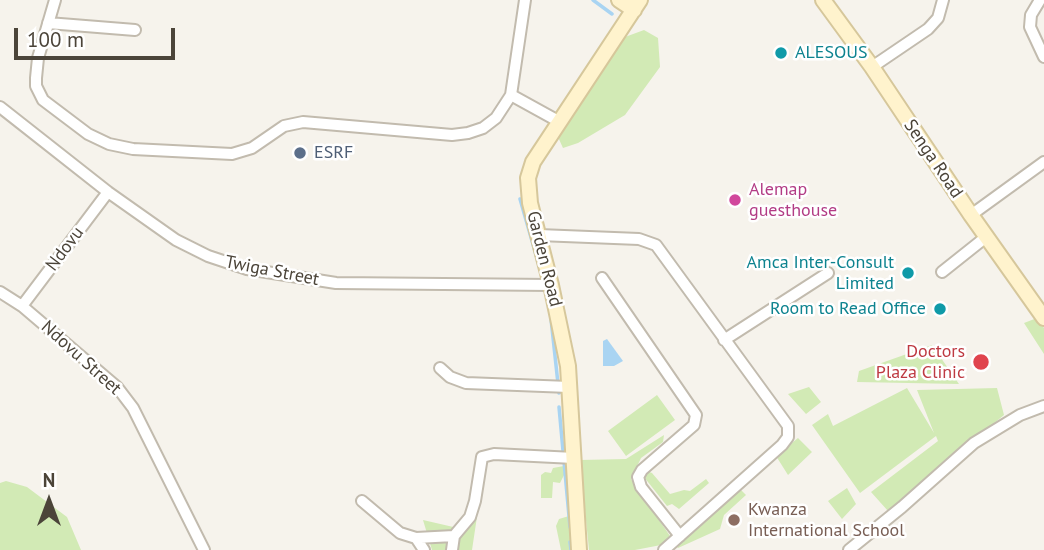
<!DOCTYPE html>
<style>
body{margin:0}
#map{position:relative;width:1044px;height:550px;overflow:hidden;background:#f6f3ec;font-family:"PT Sans",sans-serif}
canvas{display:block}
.north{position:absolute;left:14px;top:466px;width:70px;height:70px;-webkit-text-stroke:5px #fff;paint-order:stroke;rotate:0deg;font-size:19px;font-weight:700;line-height:28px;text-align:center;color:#4b4439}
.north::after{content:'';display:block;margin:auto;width:24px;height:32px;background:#4b4439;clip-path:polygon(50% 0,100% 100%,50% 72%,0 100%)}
.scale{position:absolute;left:14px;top:28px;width:161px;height:32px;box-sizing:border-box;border:4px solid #4b4439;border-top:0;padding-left:9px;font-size:21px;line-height:24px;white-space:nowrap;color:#4b4439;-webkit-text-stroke:5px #fff;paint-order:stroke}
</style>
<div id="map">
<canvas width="1044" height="550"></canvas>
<div class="north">N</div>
<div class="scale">100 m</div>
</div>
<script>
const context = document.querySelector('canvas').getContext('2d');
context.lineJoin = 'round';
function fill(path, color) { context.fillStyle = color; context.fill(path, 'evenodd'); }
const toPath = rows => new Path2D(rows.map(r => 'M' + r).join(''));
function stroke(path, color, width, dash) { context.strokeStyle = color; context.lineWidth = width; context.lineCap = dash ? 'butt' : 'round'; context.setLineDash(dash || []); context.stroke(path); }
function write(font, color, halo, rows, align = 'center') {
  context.font = font + ' "PT Sans",sans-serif'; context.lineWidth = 5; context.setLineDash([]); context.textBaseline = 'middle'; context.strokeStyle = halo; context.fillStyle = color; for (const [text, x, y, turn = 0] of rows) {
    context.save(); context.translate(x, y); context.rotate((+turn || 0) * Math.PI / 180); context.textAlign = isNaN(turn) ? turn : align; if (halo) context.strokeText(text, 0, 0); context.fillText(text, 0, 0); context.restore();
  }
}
fill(toPath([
 [644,30,658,38,660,67,625,115,578,143,563,148,558,137,625,37],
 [1037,318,1044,328,1044,354,1024,323],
 [932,345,959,384,857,382,859,371],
 [809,387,821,402,806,414,788,394],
 [907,388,934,433,917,390,997,388,1004,415,888,511,871,492,938,441,936,436,860,493,812,425,828,414,833,426],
 [657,395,675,420,626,456,608,431],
 [664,435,663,442,641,458,631,479,670,536,661,545,635,550,589,550,580,460,626,459],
 [798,438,812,452,788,475,776,456],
 [564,466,567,469,560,483,553,482,552,498,541,498,541,475,545,472,551,473,553,468],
 [647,471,652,473,670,494,684,490,690,491,706,479,709,483,679,509,672,504,667,506,644,477],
 [6,481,27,487,67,517,81,550,0,550,0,483],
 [738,487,746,495,724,515,720,529,678,548,675,544],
 [847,488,856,504,842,519,828,501],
 [481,490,472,550,432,550,423,520,462,529],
 [569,516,575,523,578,550,561,550,556,526,559,519]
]), '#d2eab5');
fill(toPath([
 [607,339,623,361,614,366,603,366,603,341]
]), '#a9d4f2');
stroke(toPath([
 [593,0,612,14],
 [520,199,540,269],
 [551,319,559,393],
 [559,407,570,527],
 [570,542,571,550]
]), '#a9d4f2', 3.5);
const street = toPath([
 [55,0,38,58,36,78,36,86,43,100,88,134,109,144,133,149,232,154,252,148,284,126,303,122,452,135,468,133,483,128,496,118,511,95,525,0],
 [1040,0,1031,15,1030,27,1044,57],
 [48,23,135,30],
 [872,67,928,29,938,18,943,0],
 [511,95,560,122],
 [0,107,108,192,176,240,208,256,247,269,336,283,551,285],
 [971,215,1044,162],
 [539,235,639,239,656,245,788,426,788,437,782,445,664,550],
 [942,272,986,237],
 [602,278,696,415,694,425,642,470,638,477,641,487,680,536],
 [0,292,22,306,117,387,133,408,204,550],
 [22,306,108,192],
 [724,340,828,273],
 [440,368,450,377,466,383,569,387],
 [362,501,400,533,416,538,454,536,470,517,475,501,482,457,494,454,574,458],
 [416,538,424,550],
 [452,550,454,536],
 [849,550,902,507,974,443,1020,415,1044,406]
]);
const secondary = toPath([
 [619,0,634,10],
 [823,0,872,67,971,215,1044,318],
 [579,550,568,366,551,285,530,203,528,178,533,162,640,0]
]);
stroke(street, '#c2bbae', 14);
stroke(secondary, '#d6c79b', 18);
stroke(street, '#fff', 10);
stroke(secondary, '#fff3cd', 14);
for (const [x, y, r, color] of [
 [781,53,7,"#0f9aa8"],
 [300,153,7,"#5c6f8a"],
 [735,200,7,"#d1479c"],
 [908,273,7,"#0f9aa8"],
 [940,309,7,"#0f9aa8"],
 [981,362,9,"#e0444e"],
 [734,520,7,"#8d6e63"]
]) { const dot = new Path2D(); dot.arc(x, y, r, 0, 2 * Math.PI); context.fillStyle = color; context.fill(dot); stroke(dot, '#fff', 2.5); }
write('18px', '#0d838f', '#fff', [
 ["ALESOUS",795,53,"left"],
 ["Amca Inter-Consult",894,263],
 ["Limited",894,284],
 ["Room to Read Office",926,309]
], 'right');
write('18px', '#4e5e75', '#fff', [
 ["ESRF",314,153]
], 'left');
write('18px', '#4b4439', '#fff', [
 ["Senga Road",933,159,56],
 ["Ndovu",65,249,-53],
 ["Garden Road",544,259,76],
 ["Twiga Street",272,271,11],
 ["Ndovu Street",81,358,42]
]);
write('18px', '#b23c85', '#fff', [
 ["Alemap",749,190],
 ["guesthouse",749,211]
], 'left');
write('18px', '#be3a42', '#fff', [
 ["Doctors",965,352],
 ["Plaza Clinic",965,373]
], 'right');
write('18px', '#785e54', '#fff', [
 ["Kwanza",748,510],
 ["International School",748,531]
], 'left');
</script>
